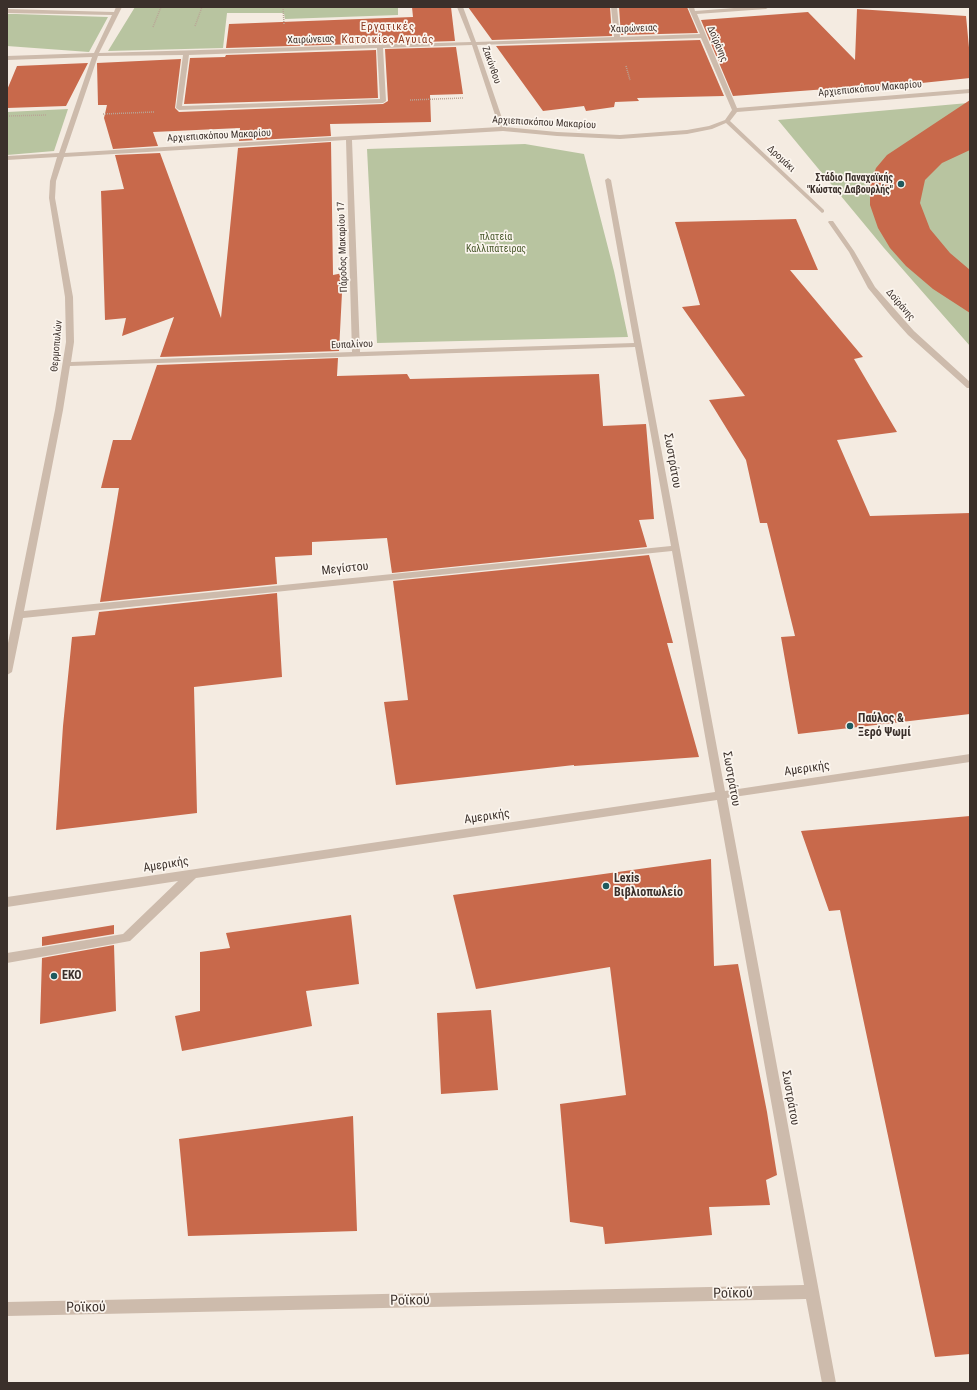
<!DOCTYPE html>
<meta charset="utf-8">
<style>
body{margin:0}
#map{position:relative;width:977px;height:1390px;overflow:hidden;background:#f4ebe1;font-family:"Roboto Condensed",sans-serif}
canvas{display:block}
.frame{position:absolute;inset:0;border:8px solid #3b302b;pointer-events:none}
</style>
<div id="map">
<canvas width="977" height="1390"></canvas>
<div class="frame"></div>
</div>
<script>
const context = document.querySelector('canvas').getContext('2d');
context.lineJoin = 'round';
function fill(path, color) { context.fillStyle = color; context.fill(path, 'evenodd'); }
const toPath = rows => new Path2D(rows.map(r => 'M' + r).join(''));
function stroke(path, color, width, dash) { context.strokeStyle = color; context.lineWidth = width; context.lineCap = dash ? 'butt' : 'round'; context.setLineDash(dash || []); context.stroke(path); }
function write(font, color, halo, rows, align = 'center') {
  context.font = font + ' "Roboto Condensed",sans-serif'; context.lineWidth = 3.5; context.setLineDash([]); context.textBaseline = 'middle'; context.strokeStyle = halo; context.fillStyle = color; for (const [text, x, y, turn = 0] of rows) {
    context.save(); context.translate(x, y); context.rotate((+turn || 0) * Math.PI / 180); context.textAlign = isNaN(turn) ? turn : align; if (halo) context.strokeText(text, 0, 0); context.fillText(text, 0, 0); context.restore();
  }
}
fill(toPath([
 [135,7,398,7,398,15,285,19,284,13,227,13,223,48,108,51],
 [7,14,16,14,108,17,89,52,7,46],
 [968,103,970,104,970,346,884,248,778,120],
 [68,109,54,151,7,155,7,112],
 [525,144,584,154,614,271,628,337,377,343,367,149]
]), '#b8c4a0');
fill(toPath([
 [412,7,451,7,455,41,226,48,229,24,413,17],
 [468,7,610,7,612,36,492,40],
 [619,7,687,7,698,33,621,35],
 [857,9,966,16,970,58,970,78,854,90,854,87,733,96,701,20,808,12,855,60],
 [700,40,724,96,637,98,639,101,615,102,614,107,586,111,584,106,543,111,496,46],
 [456,47,463,94,430,95,431,122,330,124,331,136,239,141,240,128,153,132,158,146,113,149,104,118,107,105,98,105,97,63,181,59,175,108,179,112,383,104,388,101,385,49],
 [376,50,378,98,184,104,190,58,225,57,226,55],
 [88,63,66,106,7,108,7,90,17,66],
 [970,100,970,150,942,163,925,180,920,203,930,229,950,253,970,270,970,313,933,289,906,266,890,248,878,228,870,205,870,185,876,168,887,155],
 [331,142,333,275,343,273,339,351,160,357,174,317,122,336,126,318,105,320,101,191,124,189,115,155,160,153,221,318,238,148],
 [796,219,818,270,790,270,863,357,854,359,897,432,837,440,870,516,970,513,970,714,798,734,781,637,795,636,767,523,760,523,746,460,709,400,745,396,682,307,700,305,675,222],
 [338,358,337,376,407,374,410,379,599,374,603,426,646,424,654,519,639,520,647,547,392,573,387,538,312,542,312,555,275,557,277,584,100,602,119,488,101,488,113,440,131,440,157,365],
 [649,555,673,643,667,643,699,757,574,766,574,765,396,785,384,702,408,700,393,581],
 [277,593,282,677,194,687,197,813,56,830,63,726,72,637,95,635,99,612],
 [970,816,970,1354,935,1357,840,910,829,911,801,831],
 [711,859,714,966,738,964,767,1112,777,1175,766,1180,770,1205,709,1207,712,1235,605,1244,603,1227,570,1222,560,1104,626,1095,610,967,476,989,453,895],
 [351,915,359,984,306,991,312,1026,182,1051,175,1016,200,1011,200,952,230,948,226,933],
 [114,925,114,934,42,946,42,937],
 [114,945,116,1011,40,1024,42,958],
 [491,1010,498,1090,441,1094,437,1013],
 [353,1116,357,1231,188,1236,179,1139]
]), '#c8694b');
stroke(toPath([
 [283,7,284,24],
 [195,26,202,7],
 [153,27,161,7],
 [626,66,630,80],
 [410,100,463,98],
 [103,114,154,112],
 [7,116,47,115]
]), '#b9a596', 1.5, [1, 1]);
fill(toPath([
 [116,7,122,7,99,53,471,42,457,7,463,7,476,42,614,37,611,7,617,7,620,37,700,34,688,7,694,7,695,11,747,7,769,7,766,9,697,14,737,108,970,89,970,93,737,112,730,121,824,210,824,212,822,213,726,123,712,129,687,134,620,139,557,136,503,131,352,140,360,352,634,343,605,180,608,178,611,180,725,791,970,754,970,762,727,798,836,1383,822,1383,806,1299,7,1316,7,1302,804,1285,717,800,196,878,130,941,7,963,7,953,123,934,178,881,7,907,7,897,715,792,672,551,23,618,12,672,7,675,7,648,55,410,66,342,65,297,49,198,50,181,57,157,7,160,7,156,59,153,92,57,7,60,7,56,94,53,112,15,7,13,7,9,114,12,116,7],
 [701,38,732,110,725,120,709,126,687,130,620,135,557,132,505,127,477,45,701,38],
 [472,45,499,127,65,153,98,56,183,55,176,108,179,110,383,103,386,101,383,48,472,45],
 [377,48,380,99,182,106,189,55,377,48],
 [346,140,352,352,71,362,74,342,73,297,55,198,56,181,64,157,346,140],
 [635,347,671,546,24,611,63,410,70,366,635,347],
 [829,221,833,221,854,251,875,287,914,331,970,382,970,388,967,388,908,335,891,316,868,288,849,252,828,222,829,221]
]), '#cdbbac');
for (const [x, y, r, color] of [
 [901,184,4,"#1f5a5e"],
 [850,726,4,"#1f5a5e"],
 [606,886,4,"#1f5a5e"],
 [54,976,4,"#1f5a5e"]
]) { const dot = new Path2D(); dot.arc(x, y, r, 0, 2 * Math.PI); context.fillStyle = color; context.fill(dot); stroke(dot, '#fbf5ee', 1.5); }
write('10px', '#3b302b', '#fbf5ee', [
 ["Χαιρώνειας",634,29,-2],
 ["Χαιρώνειας",311,40,-2],
 ["Δοϊράνης",717,44,67],
 ["Ζακύνθου",491,65,71],
 ["Αρχιεπισκόπου Μακαρίου",870,89,-5],
 ["Αρχιεπισκόπου Μακαρίου",544,123,3],
 ["Αρχιεπισκόπου Μακαρίου",219,136,-3],
 ["Δρομάκι",781,159,43],
 ["Πάροδος Μακαρίου 17",343,247,-92],
 ["Δοϊράνης",900,305,49],
 ["Ευπαλίνου",352,345,-2],
 ["Θερμοπυλών",57,346,-85]
]);
write('bold 10px', '#3b302b', '#fbf5ee', [
 ["Στάδιο Παναχαϊκής",893,178],
 ["\"Κώστας Δαβουρλής\"",893,190]
], 'right');
write('10px', '#4a5a2e', '#fbf5ee', [
 ["πλατεία",496,237],
 ["Καλλιπάτειρας",496,249]
]);
context.letterSpacing = '1px';
write('11px', '#8c3b22', '#fbf5ee', [
 ["Εργατικές",388,27],
 ["Κατοικίες Αγυιάς",388,40]
]);
context.letterSpacing = '0px';
write('12px', '#3b302b', '#fbf5ee', [
 ["Σωστράτου",672,461,80],
 ["Μεγίστου",345,569,-6],
 ["Αμερικής",807,769,-8],
 ["Σωστράτου",731,779,80],
 ["Αμερικής",487,817,-8],
 ["Αμερικής",166,865,-9],
 ["Σωστράτου",790,1098,80]
]);
write('bold 12px', '#3b302b', '#fbf5ee', [
 ["Παύλος &",858,719],
 ["Ξερό Ψωμί",858,733],
 ["Lexis",614,879],
 ["Βιβλιοπωλείο",614,893],
 ["EKO",62,976]
], 'left');
write('14px', '#3b302b', '#fbf5ee', [
 ["Ροϊκού",733,1294,-1],
 ["Ροϊκού",410,1301,-1],
 ["Ροϊκού",86,1308,-1]
]);
</script>
